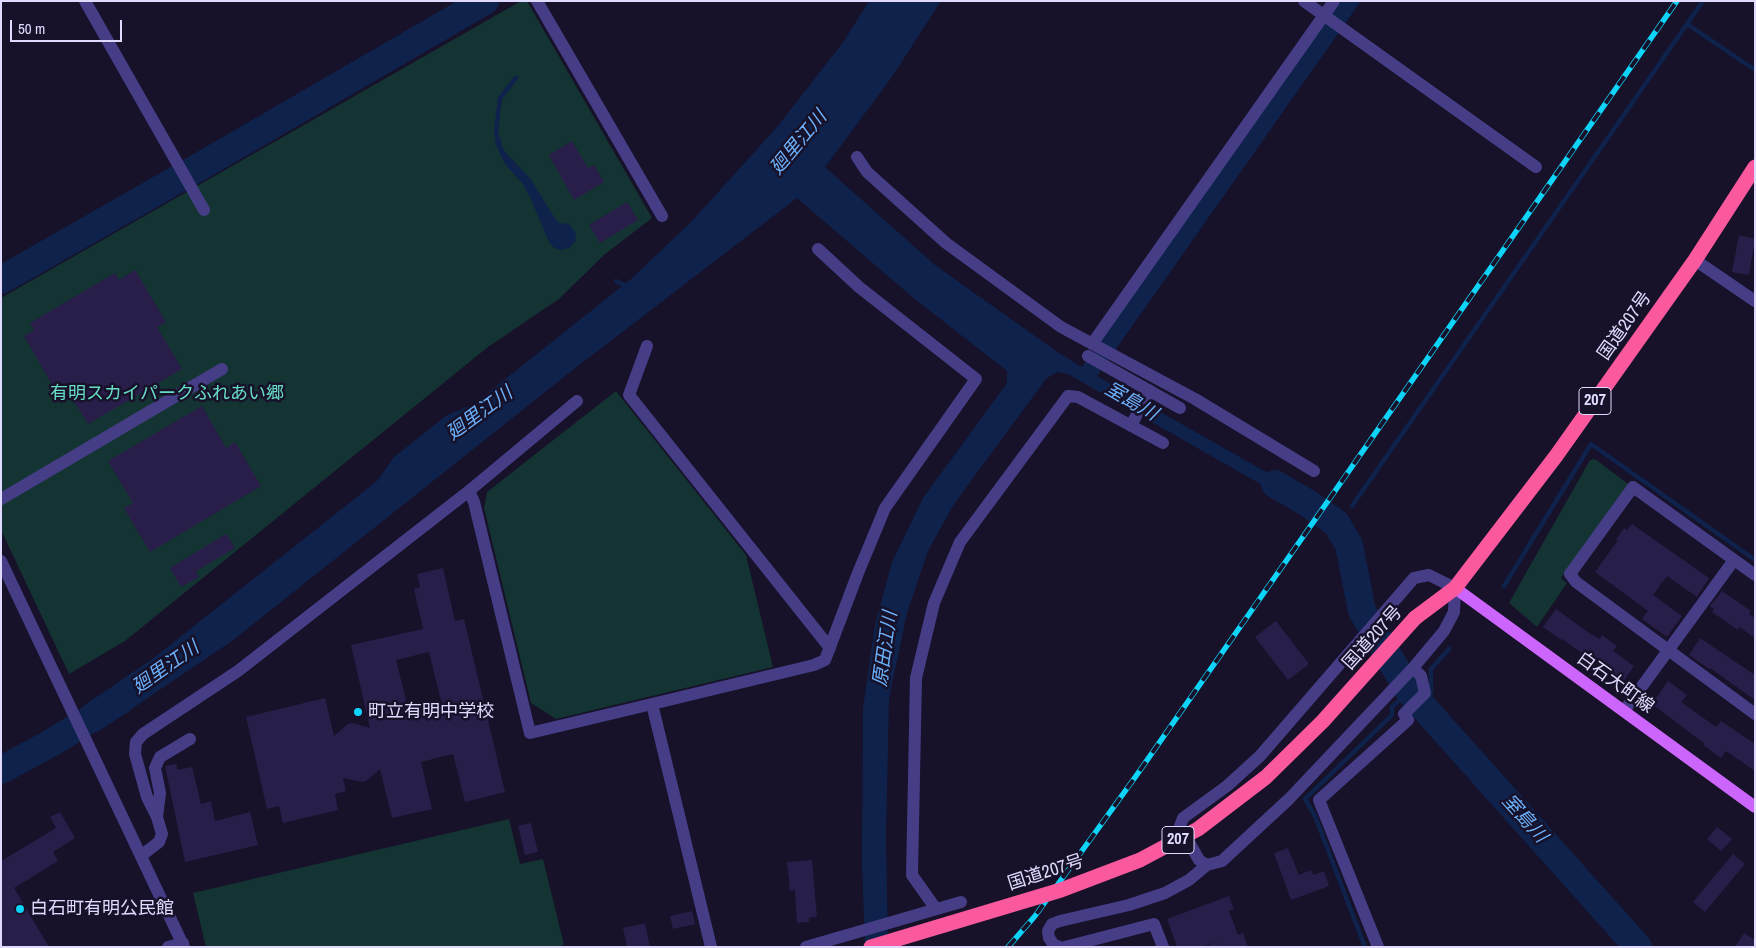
<!DOCTYPE html>
<meta charset="utf-8">
<style>
body{margin:0}
#map{position:relative;width:1756px;height:948px;overflow:hidden;background:#171129;font-family:"Archivo Narrow",sans-serif}
canvas{display:block}
.frame{position:absolute;inset:0;border:2px solid #e0dbfe;pointer-events:none}
.scale{position:absolute;left:10px;top:20px;width:112px;height:22px;box-sizing:border-box;border:2px solid #e0dbfe;border-top:0;padding-left:6px;font-size:15px;line-height:18px;white-space:nowrap;color:#e0dbfe;-webkit-text-stroke:4px #171129;paint-order:stroke}
</style>
<div id="map">
<canvas width="1756" height="948"></canvas>
<div class="frame"></div>
<div class="scale">50 m</div>
</div>
<script>
const context = document.querySelector('canvas').getContext('2d');
context.lineJoin = 'round';
function fill(path, color) { context.fillStyle = color; context.fill(path, 'evenodd'); }
const toPath = rows => new Path2D(rows.map(r => 'M' + r).join(''));
function stroke(path, color, width, dash) { context.strokeStyle = color; context.lineWidth = width; context.lineCap = dash ? 'butt' : 'round'; context.setLineDash(dash || []); context.stroke(path); }
function write(font, color, halo, rows, align = 'center') {
  context.font = font + ' "Archivo Narrow","Noto Sans JP",sans-serif'; context.lineWidth = 5; context.setLineDash([]); context.textBaseline = 'middle'; context.strokeStyle = halo; context.fillStyle = color; for (const [text, x, y, turn = 0] of rows) {
    context.save(); context.translate(x, y); context.rotate((+turn || 0) * Math.PI / 180); context.textAlign = isNaN(turn) ? turn : align; if (halo) context.strokeText(text, 0, 0); context.fillText(text, 0, 0); context.restore();
  }
}
fill(toPath([
 [521,1,527,1,652,218,604,255,559,299,488,347,125,641,69,674,1,530,1,298],
 [616,391,746,555,773,667,556,719,531,703,484,508,487,492],
 [1595,459,1628,484,1561,578,1567,583,1537,627,1509,603,1590,460],
 [509,819,520,864,543,859,564,945,557,947,206,947,193,893]
]), '#143333');
fill(toPath([
 [869,1,941,1,892,77,825,167,935,265,1056,351,1082,367,1341,1,1361,1,1097,376,1312,498,1304,509,1068,374,1057,372,1046,379,954,504,928,551,907,613,889,698,886,837,888,947,865,947,862,863,863,709,875,625,892,562,923,498,1007,383,1007,371,911,296,797,198,569,373,232,641,96,733,83,706,151,660,377,481,394,457,447,415,474,404,631,279,692,221,777,127,844,41],
 [494,141,499,141,506,153,530,178,556,220,561,224,567,223,572,227,576,235,575,242,569,248,560,250,553,247,548,240,530,197,522,183,505,164]
]), '#0e224b');
stroke(toPath([
 [1703,1,1687,24,1755,70],
 [500,146,496,132,500,98,516,78],
 [616,281,628,287],
 [1352,506,1687,24],
 [1504,586,1591,444,1755,560],
 [1429,695,1431,693,1431,669,1449,649],
 [1365,947,1315,816,1305,799,1392,715,1392,707,1409,691]
]), '#0e224b', 4.5);
stroke(toPath([
 [1,280,206,163,485,1],
 [1275,484,1309,504,1336,523,1349,545,1362,611,1409,691,1638,947],
 [1,770,51,743,121,700]
]), '#0e224b', 28);
fill(toPath([
 [572,141,588,168,594,165,604,182,574,200,549,155],
 [627,202,638,220,600,243,589,225],
 [1739,235,1755,239,1749,275,1732,272],
 [135,270,166,322,157,327,182,369,88,424,63,383,54,388,24,336,34,330,30,323,115,273,119,280],
 [202,406,226,448,235,442,261,486,150,552,124,508,133,503,108,461],
 [1632,524,1709,578,1697,597,1667,576,1653,595,1682,616,1667,637,1642,619,1648,611,1595,572,1618,540,1616,539,1624,528,1627,530],
 [226,534,235,548,196,571,199,577,181,587,170,568],
 [443,568,455,621,464,619,505,792,465,802,453,754,421,762,432,809,392,818,380,769,366,781,362,782,343,778,346,791,335,794,338,810,283,823,279,806,267,809,246,717,325,698,334,736,348,724,352,723,370,728,351,645,423,629,414,589,420,587,417,574],
 [429,652,442,705,409,712,396,660],
 [1722,591,1751,611,1749,614,1755,618,1755,638,1739,627,1738,630,1712,612,1714,609,1710,606],
 [1556,609,1589,633,1600,639,1602,635,1617,646,1613,651,1634,666,1623,682,1562,639,1561,640,1543,627],
 [1276,621,1309,664,1288,680,1255,637],
 [1700,638,1755,675,1755,700,1710,668,1709,669,1689,655],
 [1668,681,1687,695,1681,702,1716,727,1721,721,1755,744,1755,771,1726,751,1721,758,1703,745,1705,744,1652,704],
 [176,764,178,770,192,767,201,804,211,801,215,821,250,812,258,845,185,862,165,766],
 [60,812,75,838,53,852,58,861,14,888,49,947,1,947,1,861,56,828,50,817],
 [531,823,538,852,525,855,518,826],
 [1717,827,1732,839,1721,851,1707,839],
 [1288,848,1299,875,1311,870,1313,875,1324,871,1329,886,1291,900,1274,853],
 [1733,854,1745,864,1705,912,1693,902],
 [812,860,817,917,809,918,809,922,797,923,795,890,790,891,787,862],
 [1229,896,1234,909,1229,911,1238,935,1243,933,1248,947,1209,947,1209,945,1222,940,1202,947,1177,947,1167,919],
 [692,911,695,924,673,929,670,916],
 [645,923,650,947,627,947,623,928],
 [1744,933,1755,940,1755,947,1735,947]
]), '#291e4a');
stroke(toPath([
 [85,1,204,210],
 [537,1,662,216],
 [1304,1,1536,167],
 [857,157,867,172,946,243,1061,327,1195,399,1314,471],
 [1695,260,1755,301],
 [1092,344,1334,1],
 [647,346,629,395,830,648],
 [1088,356,1180,408],
 [1131,426,1149,390],
 [469,491,474,502,530,733,652,704],
 [1,499,222,369],
 [1,561,184,947],
 [1755,575,1633,487,1570,574,1576,582,1755,714],
 [1624,711,1734,560],
 [157,817,160,793,155,768,160,757,190,739],
 [142,855,159,842,162,834,157,817,147,797,135,754,136,742,143,734,238,671,469,491,577,401],
 [936,909,912,875,916,678,934,603,960,542,1068,396,1078,397,1163,443],
 [168,947,183,943],
 [711,947,652,704,814,665,825,660,858,573,885,508,976,379,859,287,818,249],
 [806,947,961,902],
 [1060,947,1054,945,1049,938,1048,931,1052,924,1060,921,1129,905,1165,893,1189,880,1207,865,1222,861,1289,799,1413,668,1444,631,1454,612,1455,588,1429,575,1414,578,1260,756,1227,786,1183,818,1180,826,1199,860,1207,865],
 [1065,947,1154,924,1163,947],
 [1378,947,1319,800,1408,720,1404,714,1425,693,1421,676,1413,668]
]), '#453e87', 12);
stroke(toPath([
 [1455,588,1755,807]
]), '#cb65fb', 12);
stroke(toPath([
 [1415,618,1455,588,1556,456,1695,260,1755,167]
]), '#fa599e', 15);
const rail = toPath([
 [1008,947,1035,916,1136,776,1677,1]
]);
stroke(rail, '#0dd4f8', 5.5);
stroke(rail, '#171129', 4, [11]);
stroke(toPath([
 [871,947,1061,890,1140,860,1198,829,1266,777,1323,721,1415,618]
]), '#fa599e', 15);
for (const [x, y, r, color] of [
 [358,712,5,"#0dd4f8"],
 [20,909,5,"#0dd4f8"]
]) { const dot = new Path2D(); dot.arc(x, y, r, 0, 2 * Math.PI); context.fillStyle = color; context.fill(dot); stroke(dot, '#171129', 2); }
for (const [x, y, w] of [
 [1595,401,32],
 [1178,840,32]
]) { const box = new Path2D(); box.roundRect(x - w / 2, y - 13.5, w, 27, 4); context.fillStyle = '#171129'; context.fill(box); stroke(box, '#e0dbfe', 1); }
write('bold 16px', '#e0dbfe', null, [
 ["207",1595,401],
 ["207",1178,840]
]);
write('18px', '#e0dbfe', '#171129', [
 ["国道207号",1625,326,-55],
 ["国道207号",1373,638,-48],
 ["白石大町線",1615,683,36],
 ["国道207号",1046,873,-18]
]);
write('18px', '#67ddc6', '#171129', [
 ["有明スカイパークふれあい郷",167,394]
]);
write('18px', '#e0dbfe', '#171129', [
 ["町立有明中学校",368,712],
 ["白石町有明公民館",30,909]
], 'left');
write('italic 19px', '#6cb1fb', '#171129', [
 ["廻里江川",799,143,-50],
 ["室島川",1131,402,30],
 ["廻里江川",480,414,-36],
 ["原田江川",886,649,-82],
 ["廻里江川",166,668,-35],
 ["室島川",1524,819,48]
]);
</script>
